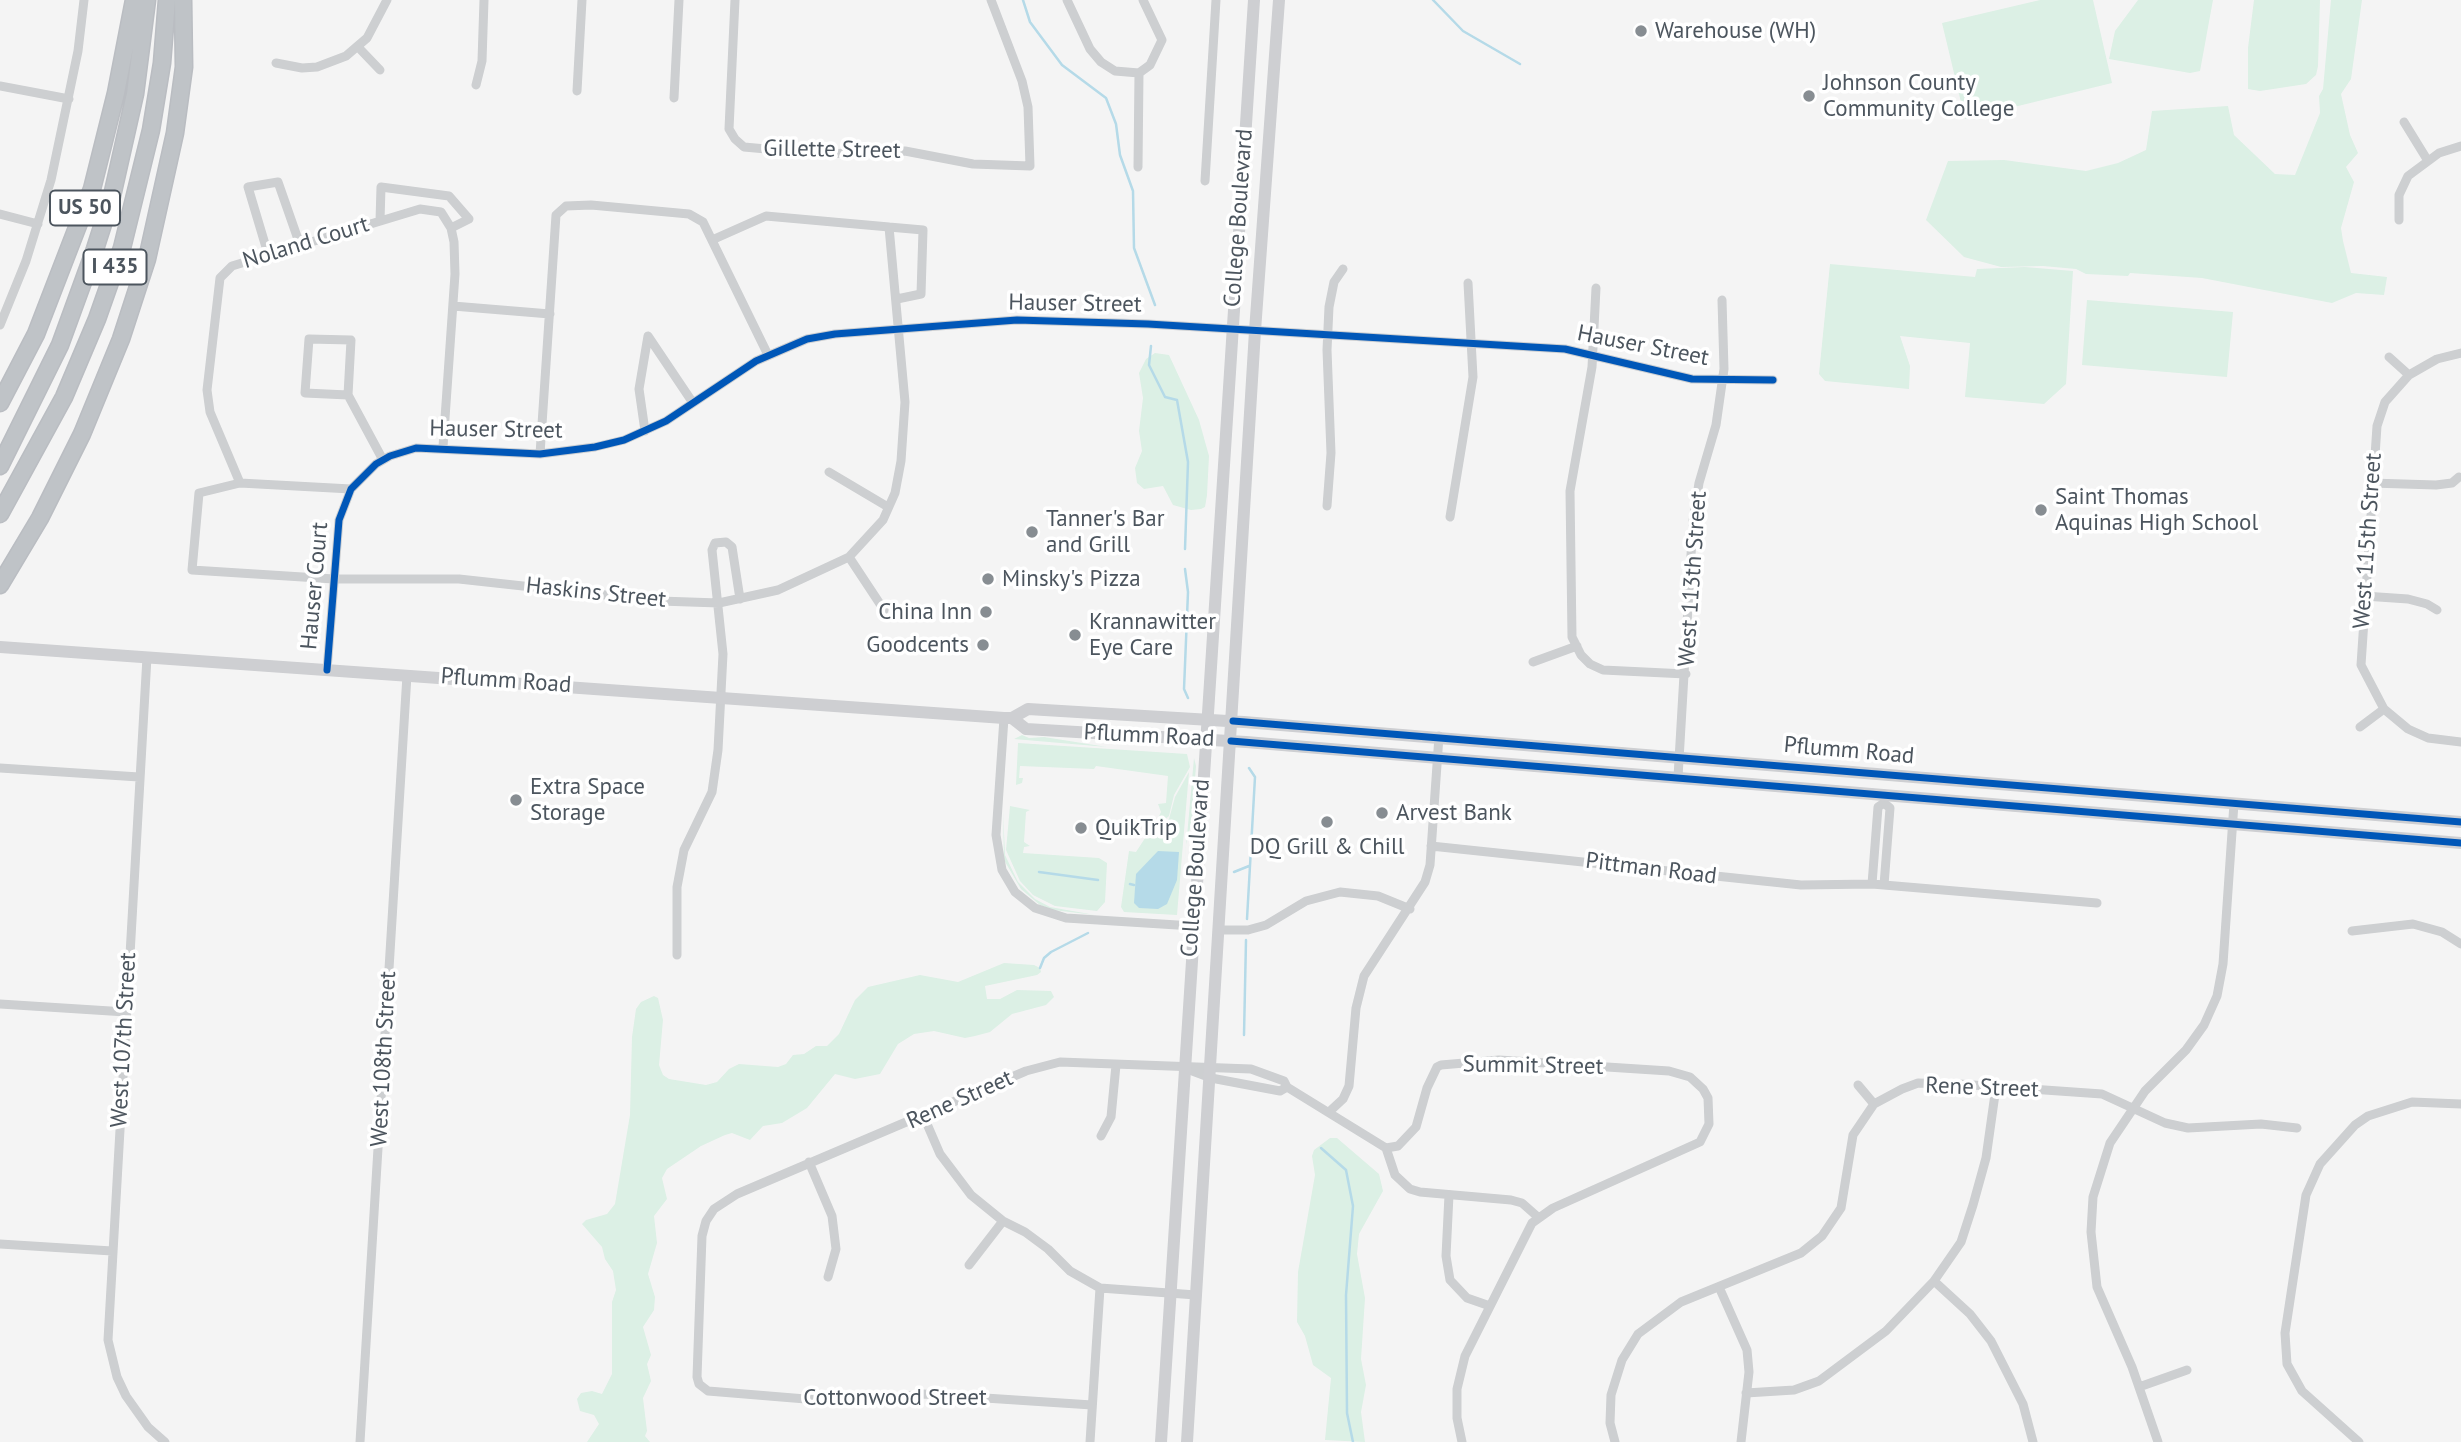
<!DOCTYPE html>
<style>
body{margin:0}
canvas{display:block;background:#f4f4f4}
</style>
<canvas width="2461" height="1442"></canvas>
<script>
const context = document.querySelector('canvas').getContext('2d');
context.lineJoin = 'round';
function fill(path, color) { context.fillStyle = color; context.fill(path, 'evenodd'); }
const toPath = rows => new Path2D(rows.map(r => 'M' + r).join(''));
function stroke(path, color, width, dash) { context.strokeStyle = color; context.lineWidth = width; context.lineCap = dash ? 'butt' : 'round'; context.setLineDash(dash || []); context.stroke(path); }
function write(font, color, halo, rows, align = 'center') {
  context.font = font + ' "PT Sans",sans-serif'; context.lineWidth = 7; context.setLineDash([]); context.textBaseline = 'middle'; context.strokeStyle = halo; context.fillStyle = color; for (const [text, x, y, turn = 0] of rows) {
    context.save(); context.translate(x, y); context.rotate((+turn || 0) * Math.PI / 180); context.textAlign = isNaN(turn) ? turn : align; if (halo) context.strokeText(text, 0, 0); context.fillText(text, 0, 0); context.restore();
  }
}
fill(toPath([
 [2040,0,2093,0,2112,83,1965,119,1942,23],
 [2138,0,2213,0,2200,71,2190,73,2109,59,2115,31],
 [2254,0,2320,0,2318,66,2316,75,2306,84,2260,91,2248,89,2248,48],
 [2331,0,2362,0,2351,79,2341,94,2350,135,2358,153,2346,167,2354,182,2341,228,2343,241,2351,273,2387,277,2384,295,2356,293,2332,303,2202,278,2130,273,2128,276,2086,274,2076,269,2043,266,2001,267,1964,257,1926,220,1948,161,2004,160,2086,171,2118,163,2146,150,2152,111,2228,106,2234,135,2275,174,2295,175,2320,113,2319,96,2323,89],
 [1830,264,1975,277,1977,269,2025,267,2073,271,2066,384,2044,404,1965,397,1970,343,1900,336,1910,366,1909,389,1825,381,1819,374],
 [2087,300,2233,312,2227,377,2082,365],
 [1155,353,1169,355,1199,420,1209,456,1207,495,1205,507,1201,509,1191,510,1173,505,1163,486,1144,489,1137,483,1135,468,1142,451,1139,431,1143,398,1139,373,1146,359],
 [1022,735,1029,738,1044,737,1107,747,1014,739],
 [1018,743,1187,754,1190,767,1174,795,1169,816,1153,829,1161,812,1158,804,1166,803,1168,776,1096,766,1094,769,1020,766,1019,778,1023,778,1022,783,1016,785],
 [1194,758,1196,766,1192,819,1186,846,1180,914],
 [1189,772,1177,915,1124,912,1121,907,1129,851,1136,852,1149,832,1169,819,1175,797],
 [1010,806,1030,810,1026,812,1024,842,1030,846,1024,847,1023,853,1099,858,1107,863,1105,902,1097,911,1055,906,1033,895,1020,881,1006,850],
 [1003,810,1005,855,1018,882,1035,899,1050,907,1095,915,1053,910,1040,905,1021,889,1004,860],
 [1004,963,1034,965,1040,968,1041,972,1037,975,985,986,987,999,1000,999,1017,990,1051,991,1054,997,1046,1005,1012,1014,990,1032,975,1036,965,1038,934,1031,914,1034,898,1044,880,1074,855,1079,835,1074,807,1108,782,1123,763,1126,750,1140,732,1133,725,1135,701,1146,667,1169,662,1178,667,1199,654,1216,657,1243,648,1274,655,1297,654,1310,643,1327,651,1355,647,1364,651,1381,643,1398,647,1431,645,1436,650,1442,587,1442,599,1424,594,1415,580,1411,577,1399,581,1393,592,1391,602,1394,612,1374,612,1302,616,1290,613,1271,605,1259,602,1247,582,1224,586,1220,607,1214,615,1204,630,1115,632,1037,636,1009,641,1002,654,996,658,998,663,1020,659,1065,663,1075,669,1079,706,1085,717,1082,729,1069,739,1064,778,1067,786,1064,793,1055,804,1054,816,1046,827,1046,839,1034,855,1000,868,987,920,975,958,982],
 [1330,1138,1337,1138,1379,1174,1383,1191,1359,1234,1357,1254,1365,1298,1361,1359,1366,1385,1361,1412,1365,1442,1325,1440,1331,1378,1313,1365,1305,1336,1297,1322,1298,1272,1315,1175,1312,1156,1314,1150]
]), '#dcf0e5');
fill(toPath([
 [1158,851,1179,852,1177,880,1167,904,1158,909,1139,908,1134,903,1136,874]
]), '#b5dae8');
stroke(toPath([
 [1023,0,1030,22,1062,65,1106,98,1116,124,1120,155,1133,191,1134,248,1155,305],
 [1433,0,1463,31,1520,64],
 [1151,346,1149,365,1165,397,1177,400,1188,462,1185,549],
 [1185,569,1188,592,1184,689,1188,698],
 [1039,872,1098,880],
 [1234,872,1249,866],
 [1130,884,1134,885],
 [1247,919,1255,777,1249,768],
 [1040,968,1044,958,1051,952,1088,933],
 [1244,1035,1246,940],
 [1321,1148,1346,1170,1353,1206,1346,1295,1347,1413,1353,1442]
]), '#b5dae8', 2.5);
const motorway = toPath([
 [0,403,36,334,92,189,116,93,134,0],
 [0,466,60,345,95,249,112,196,135,94,147,0],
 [0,514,64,397,97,319,122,248,151,130,162,63,167,0],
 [0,585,40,518,82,434,121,339,147,259,175,133,184,67,183,0]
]);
stroke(motorway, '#babdc2', 19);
stroke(toPath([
 [735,0,729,129,735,139,744,147,822,154,905,151,973,164,1030,166,1028,107,1022,81,991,0],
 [1067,0,1090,49,1101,62,1115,71,1139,73,1150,65,1162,40,1143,0],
 [358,47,380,70],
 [276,63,302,68,317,67,346,56,367,38,387,0],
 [476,85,482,61,484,0],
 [0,86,69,99],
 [577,91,582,0],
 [674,98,679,0],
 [2404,122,2428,161],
 [1138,167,1139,73],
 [1205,181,1216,0],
 [0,214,38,224],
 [2399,220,2399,195,2408,176,2439,153,2461,146],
 [380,221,381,187,449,196,469,219,451,228],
 [889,227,923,230,921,294,897,299],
 [268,254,248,187,278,182,300,245],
 [1596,288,1592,367,1570,491,1572,637,1581,655,1590,664,1603,670,1686,674],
 [453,306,550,314],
 [0,325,26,261,51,180,78,51,84,0],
 [2461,353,2437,359,2409,375,2385,402,2377,426,2361,665,2384,709,2408,729,2428,738,2461,742],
 [2389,357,2409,375],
 [348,395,305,393,309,339,351,340,348,395,383,460],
 [645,431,639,389,648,336,693,403],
 [540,454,556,215,566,206,591,205,689,214,703,222,768,355],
 [829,472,888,507],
 [240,483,210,412,207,390,220,278,232,266,420,209,441,212,451,228,454,242,455,274,443,447],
 [2371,483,2436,485,2452,483,2459,477],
 [351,489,240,483,199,493,192,570,334,579,459,579,660,601,719,603,778,590,849,557,883,520,895,493,901,461,905,402,889,227,766,216,712,240],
 [1327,506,1331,453,1327,350,1329,307,1334,282,1343,269],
 [1450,517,1473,377,1468,283],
 [849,557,884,610],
 [2364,596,2408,599,2427,604,2437,610],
 [147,657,108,1340,117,1377,126,1396,148,1427,165,1442],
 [1533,662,1577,646],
 [327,670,339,520,351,489,376,464,390,456,416,448,540,454,595,447,624,440,666,421,756,361,807,339,835,334,1017,320,1148,324,1565,349,1692,379,1773,380],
 [1004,718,996,835,1002,870,1015,892,1035,908,1066,918,1193,926],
 [2360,727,2384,709],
 [0,768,139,777],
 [1678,777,1693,521,1699,483,1716,425,1724,369,1722,300],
 [1431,846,1801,885,1872,884,2097,903],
 [1872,884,1878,807,1884,803,1890,808,1884,885],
 [1221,930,1248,930,1266,925,1306,901,1340,892,1378,896,1410,909],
 [2352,931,2413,924,2442,932,2461,944],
 [677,955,677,887,684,850,712,792,718,750,723,654,712,550,715,543,726,542,732,547,740,599],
 [0,1004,126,1012],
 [1187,1069,1211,1078,1280,1091,1287,1087],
 [1858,1085,1874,1104],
 [1329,1112,1343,1099,1349,1086,1356,1008,1364,976,1425,882,1430,865,1439,736],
 [924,1117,940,1154,971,1195,1003,1221,1025,1232,1048,1249,1070,1271,1100,1288,1090,1442],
 [1101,1136,1111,1117,1116,1065],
 [1386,1148,1398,1146,1416,1127,1427,1088,1437,1067,1441,1065,1499,1060,1669,1071,1690,1077,1703,1089,1708,1098,1709,1124,1700,1142,1553,1208,1532,1223,1465,1356,1457,1389,1457,1418,1462,1442],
 [1386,1148,1395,1175,1410,1189,1420,1192,1511,1200,1522,1203,1539,1218],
 [809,1162,832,1216,836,1249,828,1277],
 [1449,1195,1446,1256,1450,1280,1467,1298,1490,1306],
 [0,1244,112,1251],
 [969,1265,1003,1221],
 [1934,1281,1970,1314,1991,1341,2023,1404,2033,1442],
 [1719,1287,1747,1350,1749,1372,1741,1442],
 [1100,1288,1196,1295],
 [2139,1387,2187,1370],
 [1746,1393,1794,1390,1819,1381,1886,1331,1934,1281,1961,1242,1973,1205,1986,1158,1996,1087],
 [1092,1405,924,1394,862,1402,830,1401,708,1391,699,1384,697,1377,702,1236,706,1221,714,1209,737,1194,1026,1071,1060,1062,1251,1069,1284,1081,1287,1087,1386,1148],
 [360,1442,407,675],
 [1615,1442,1610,1423,1611,1395,1622,1360,1638,1334,1681,1302,1801,1253,1822,1236,1841,1208,1853,1135,1874,1104,1902,1089,1918,1083,1959,1084,2102,1094,2165,1123,2188,1128,2261,1124,2297,1128],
 [2158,1442,2132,1367,2097,1287,2091,1232,2093,1197,2110,1143,2145,1091,2186,1050,2204,1025,2217,996,2223,964,2234,803],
 [2359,1442,2302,1391,2287,1364,2285,1333,2306,1195,2320,1164,2355,1125,2368,1116,2412,1102,2461,1104]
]), '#cdcfd1', 9);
stroke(toPath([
 [0,647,1004,718,1012,718,1026,729,1246,742,2461,843],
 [1012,718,1028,709,1244,722,2461,822],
 [1161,1442,1254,0],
 [1187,1442,1255,331,1279,0]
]), '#cecfd2', 12);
stroke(motorway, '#bfc3c7', 16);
stroke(toPath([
 [327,670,339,520,351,489,376,464,390,456,416,448,540,454,595,447,624,440,666,421,756,361,807,339,835,334,1017,320,1148,324,1565,349,1692,379,1773,380],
 [1233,721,2461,822],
 [1231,741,2461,843]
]), '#0057b8', 7);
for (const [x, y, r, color] of [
 [1641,31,7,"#878d92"],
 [1809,96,7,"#878d92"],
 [2041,510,7,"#878d92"],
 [1032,532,7,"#878d92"],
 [988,579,7,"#878d92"],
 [986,612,7,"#878d92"],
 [1075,635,7,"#878d92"],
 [983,645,7,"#878d92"],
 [516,800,7,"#878d92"],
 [1382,813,7,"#878d92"],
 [1327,822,7,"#878d92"],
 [1081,828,7,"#878d92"]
]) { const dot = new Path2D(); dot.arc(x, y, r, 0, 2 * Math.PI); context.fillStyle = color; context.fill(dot); stroke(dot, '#fff', 2.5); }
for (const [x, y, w] of [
 [85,208,70],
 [115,267,63]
]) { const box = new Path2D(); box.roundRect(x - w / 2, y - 17.5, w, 35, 5); context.fillStyle = '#fff'; context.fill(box); stroke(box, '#4c555e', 2); }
write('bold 21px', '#4c555e', null, [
 ["US 50",85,208],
 ["I 435",115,267]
]);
write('23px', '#4c555e', '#fff', [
 ["Warehouse (WH)",1655,31],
 ["Johnson County",1823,83],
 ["Community College",1823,109],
 ["Saint Thomas",2055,497],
 ["Aquinas High School",2055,523],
 ["Tanner's Bar",1046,519],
 ["and Grill",1046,545],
 ["Minsky's Pizza",1002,579],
 ["China Inn",972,612,"right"],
 ["Krannawitter",1089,622],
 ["Eye Care",1089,648],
 ["Goodcents",969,645,"right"],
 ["Extra Space",530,787],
 ["Storage",530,813],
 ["Arvest Bank",1396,813],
 ["QuikTrip",1095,828],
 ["DQ Grill & Chill",1327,847,"center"]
], 'left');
write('23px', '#4c555e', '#fff', [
 ["Gillette Street",832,150,1],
 ["College Boulevard",1239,218,-86],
 ["Noland Court",306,243,-17],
 ["Hauser Street",1075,304,1],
 ["Hauser Street",1643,346,11],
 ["Hauser Street",496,430,1],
 ["West 115th Street",2368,541,-86],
 ["West 113th Street",1693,579,-86],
 ["Hauser Court",315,586,-85],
 ["Haskins Street",596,593,6],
 ["Pflumm Road",506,681,4],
 ["Pflumm Road",1149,736,3],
 ["Pflumm Road",1849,751,5],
 ["College Boulevard",1196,868,-86],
 ["Pittman Road",1651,869,7],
 ["West 107th Street",124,1040,-87],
 ["West 108th Street",384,1059,-87],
 ["Summit Street",1533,1066,1],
 ["Rene Street",1982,1088,2],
 ["Rene Street",960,1100,-24],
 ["Cottonwood Street",895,1398]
]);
</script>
